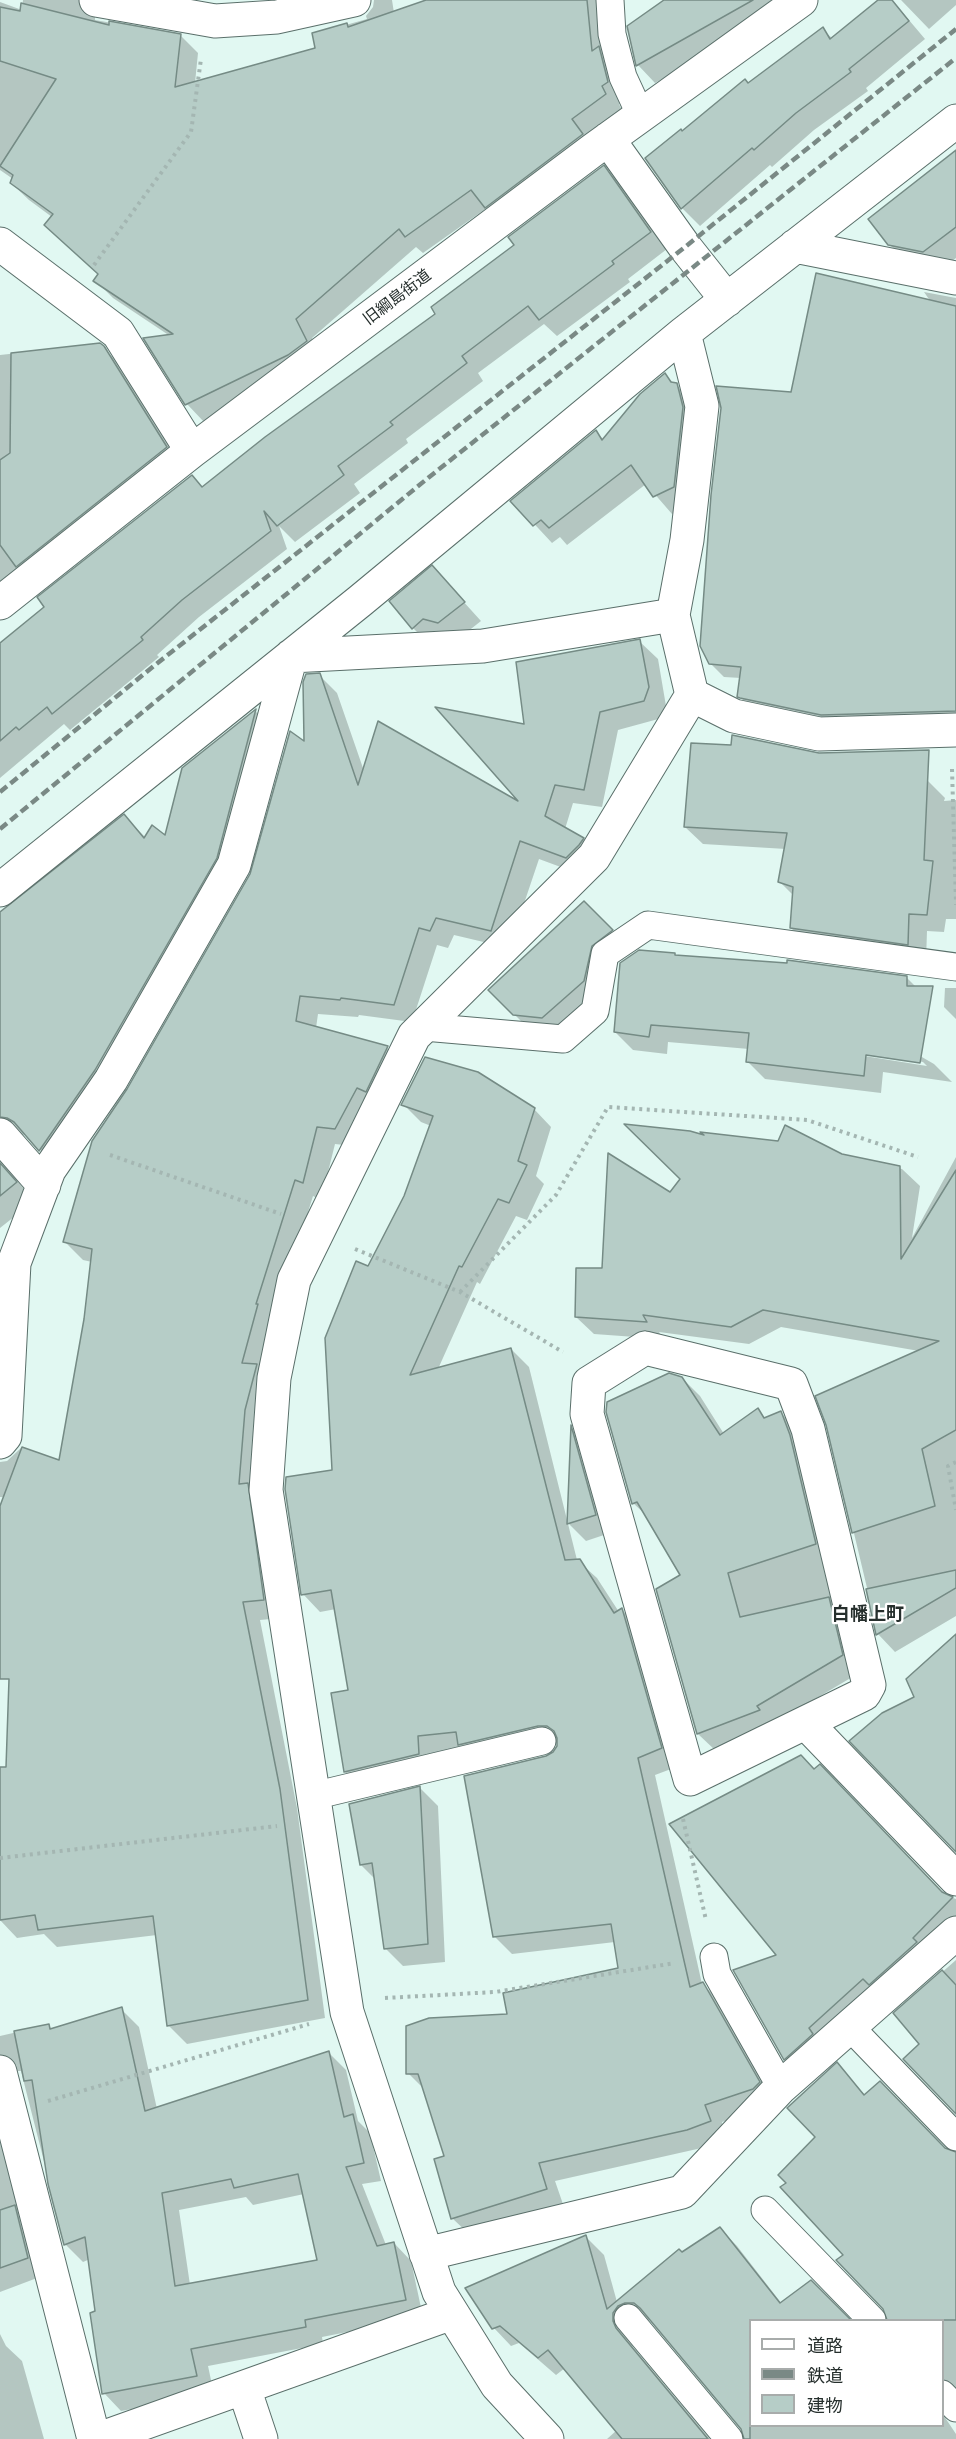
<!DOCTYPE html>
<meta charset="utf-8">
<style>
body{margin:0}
#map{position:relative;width:956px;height:2439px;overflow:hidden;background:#e1f8f2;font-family:Barlow,"Noto Sans JP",sans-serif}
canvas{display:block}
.legend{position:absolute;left:749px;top:2319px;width:195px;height:108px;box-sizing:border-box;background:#fff;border:2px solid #a8acab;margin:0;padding:8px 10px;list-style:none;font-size:18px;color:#262f2d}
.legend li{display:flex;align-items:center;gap:12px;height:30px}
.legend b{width:30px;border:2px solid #a8acab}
</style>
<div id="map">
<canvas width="956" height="2439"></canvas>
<ul class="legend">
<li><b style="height:8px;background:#fff"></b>道路</li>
<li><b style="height:8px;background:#7a8985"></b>鉄道</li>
<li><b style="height:16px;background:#b6cdc7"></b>建物</li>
</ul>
</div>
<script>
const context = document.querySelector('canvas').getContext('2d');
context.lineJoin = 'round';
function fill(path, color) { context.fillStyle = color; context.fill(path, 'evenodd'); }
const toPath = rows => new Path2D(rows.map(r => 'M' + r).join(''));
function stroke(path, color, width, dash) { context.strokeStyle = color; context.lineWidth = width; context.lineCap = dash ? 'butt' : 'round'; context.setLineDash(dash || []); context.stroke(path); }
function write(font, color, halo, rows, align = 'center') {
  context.font = font + ' Barlow,"Noto Sans JP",sans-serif'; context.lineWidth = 4.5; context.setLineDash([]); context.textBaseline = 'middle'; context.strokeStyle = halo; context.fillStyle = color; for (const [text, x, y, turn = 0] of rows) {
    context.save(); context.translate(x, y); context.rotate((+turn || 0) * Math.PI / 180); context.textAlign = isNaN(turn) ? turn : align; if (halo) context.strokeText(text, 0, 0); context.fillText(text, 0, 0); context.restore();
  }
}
fill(toPath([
 [23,0,107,0,95,16,95,20,180,35,198,53,195,83,317,49,314,34,367,19,366,16,373,7,374,0,392,0,394,13,440,0,601,0,625,100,619,104,623,112,423,253,416,247,312,338,323,360,204,422,187,404,146,339,170,336,113,298,95,280,99,275,52,217,29,200,11,183,13,179,0,170,0,2,22,10],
 [666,0,778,0,728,42,655,83,638,65,629,26],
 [881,0,892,0,925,39,866,88,868,91,814,130,772,167,770,165,700,226,682,208,647,158,822,29,833,39],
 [901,0,956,0,956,5,929,29],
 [956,152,956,258,941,269,907,262,889,244],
 [604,167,621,184,667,249,628,279,630,282,557,336,544,324,478,373,483,381,406,439,408,443,354,484,360,493,295,542,279,526,287,549,199,617,157,655,159,657,70,730,64,724,0,778,0,646,192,477,203,488,437,315],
 [924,292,956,298,956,726,835,728,752,709,739,696,741,678,724,677,710,663,792,393,931,302],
 [99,344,121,365,184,465,0,614,0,355],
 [665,375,694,402,691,505,672,514,646,484,567,545,560,537,552,543,513,501,596,432,604,440],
 [432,567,481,621,457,640,430,645,413,628],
 [639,641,658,659,666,706,662,718,618,730,602,807,573,803,565,829,583,839,601,857,585,876,539,859,509,948,454,935,448,948,437,945,412,1022,359,1015,358,1017,318,1014,316,1028,387,1048,405,1066,353,1146,335,1144,321,1200,313,1196,274,1322,281,1618,260,1620,297,1808,325,2018,187,2044,169,2026,157,1935,57,1947,44,1934,17,1938,0,1920,0,1768,7,1768,17,1498,0,1497,0,1462,7,1461,21,1448,60,1462,85,1319,92,1262,83,1260,65,1242,129,1090,252,875,306,743,319,675,337,693,364,771,523,805,526,726],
 [257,712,274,729,234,876,58,1168,26,1135,16,1134,0,1148,0,915,124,816,146,838,166,838,184,768],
 [927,780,945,798,944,801,956,800,956,919,946,919,944,932,927,931,926,961,809,946,791,928,794,896,780,882,786,849,703,844,685,827],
 [584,903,629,948,609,964,602,998,560,1035,532,1032,490,990],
 [622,964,907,978,924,995,830,1004,934,1064,952,1082,883,1072,881,1093,765,1079,747,1061,749,1049,668,1042,667,1054,633,1050,615,1032],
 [859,1052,923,1062,927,1066,858,1055],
 [945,988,956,988,956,1019,944,1007],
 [403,1104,534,1109,551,1127,536,1176,544,1184,527,1220,516,1216,480,1284,477,1282,438,1369,511,1349,529,1367,577,1560,597,1578,619,1612,622,1610,640,1628,679,1766,655,1775,702,1984,721,2001,777,2100,771,2106,722,2122,727,2139,706,2147,555,2181,564,2207,470,2235,452,2218,445,2156,425,2090,408,2073,509,2015,620,1969,615,1942,512,1954,494,1936,546,1758,553,1754,559,1743,363,1789,345,1772,350,1691,336,1609,320,1612,303,1594,333,1471,369,1268,405,1197,431,1126,421,1122],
 [708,1138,842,1156,902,1169,920,1186,912,1238,956,1157,956,1616,895,1652,878,1634,828,1424,919,1351,781,1327,749,1344,659,1332,663,1339,594,1334,576,1317,603,1270,670,1194],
 [0,1160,34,1201,0,1228],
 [682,1378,700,1396,724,1434,758,1410,766,1419,781,1413,798,1430,859,1673,773,1724,716,1751,698,1734,658,1590,682,1576,648,1517,633,1503],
 [572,1429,588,1445,613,1532,586,1541,568,1523],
 [420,1788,438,1806,445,1962,403,1966,386,1949,376,1880,361,1865],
 [943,1894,956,1899,956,1941,802,2076,785,2059,735,1971],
 [956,1960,956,2112,921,2044,895,2014],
 [121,2009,139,2027,157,2109,329,2053,346,2070,358,2121,370,2133,381,2181,362,2184,386,2245,394,2243,411,2261,423,2317,322,2337,323,2344,208,2366,214,2394,121,2411,104,2393,97,2312,90,2259,83,2262,65,2244,21,2071,14,2071,0,2083,0,2036,48,2025,53,2030],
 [304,2194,319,2261,190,2285,179,2210,246,2197,253,2205],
 [837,2065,866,2096,946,2150,956,2154,956,2396,944,2407,944,2416,956,2434,956,2439,746,2439,742,2428,653,2321,644,2319,630,2339,633,2347,710,2439,607,2439,617,2430,565,2368,556,2375,519,2343,511,2346,494,2328,586,2237,604,2255,617,2302,720,2229,737,2246,782,2304,811,2282,849,2320,750,2320,750,2426,942,2426,942,2320,889,2320,889,2316,845,2255,788,2184,817,2137],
 [0,2100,45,2275,0,2292],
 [0,2334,6,2346,22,2361,44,2439,0,2439]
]), '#0003');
const building = toPath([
 [426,0,587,0,592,51,599,46,608,82,602,86,606,94,572,119,583,134,485,208,471,190,405,237,399,229,296,319,307,341,288,355,185,405,143,338,173,334,93,281,98,274,44,225,53,214,10,183,13,175,0,166,56,79,0,61,0,7,20,11,21,3,109,25,109,21,181,34,175,87,315,48,312,33,347,23,348,27,426,0],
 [664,0,753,0,636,66,627,26,664,0],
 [878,0,892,0,909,21,849,69,851,72,796,113,754,150,752,148,681,209,645,158,681,129,682,131,745,79,748,83,823,27,830,39,878,0],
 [956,150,956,227,923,252,888,245,868,219,956,150],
 [604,165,651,232,612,261,614,264,539,320,528,306,462,356,467,363,390,422,393,425,338,466,344,475,277,526,264,511,271,531,182,600,141,637,143,640,52,714,47,707,19,730,16,727,0,741,0,643,44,607,37,597,192,475,202,487,265,437,435,314,431,307,514,245,508,237,604,165],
 [816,273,956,306,956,711,821,715,740,698,737,697,741,667,709,664,700,646,711,495,721,408,716,386,791,392,816,273],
 [100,343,104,346,167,447,16,567,0,545,0,460,10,453,11,353,100,343],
 [665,373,671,382,677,383,683,407,674,487,653,497,631,465,549,528,541,520,533,526,510,501,596,430,602,440,640,394,665,373],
 [432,565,465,602,438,623,423,619,412,629,389,601,432,565],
 [640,639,649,687,644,701,600,712,584,790,555,785,545,816,584,838,579,845,566,858,520,841,491,931,436,918,430,931,419,928,394,1005,341,998,340,1000,300,996,296,1021,388,1046,366,1092,357,1088,335,1129,317,1127,303,1183,295,1180,256,1304,258,1304,242,1363,257,1364,245,1410,239,1484,248,1483,264,1600,243,1602,280,1789,308,2000,167,2026,153,1916,38,1930,35,1915,0,1920,0,1767,6,1767,9,1679,0,1679,0,1506,22,1447,59,1460,84,1319,92,1249,63,1242,92,1141,127,1089,250,874,290,731,304,741,303,682,306,674,320,673,358,785,378,721,518,801,435,707,524,724,516,662,640,639],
 [256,709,217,858,95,1070,39,1151,14,1122,7,1118,0,1117,0,912,124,814,144,838,152,825,165,835,182,768,256,709],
 [732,735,819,753,929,750,924,860,933,861,927,915,909,914,908,945,790,928,793,887,778,882,787,833,684,827,691,743,731,745,732,735],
 [584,901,613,930,592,946,584,981,542,1018,513,1015,488,990,584,901],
 [639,950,675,953,675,955,787,963,787,960,907,976,907,986,933,986,920,1063,866,1055,864,1076,746,1062,749,1033,651,1025,649,1037,614,1032,620,963,639,950],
 [425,1057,478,1072,535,1108,518,1161,527,1165,509,1203,498,1199,462,1267,459,1266,410,1375,511,1348,565,1560,580,1559,614,1613,622,1608,662,1748,638,1758,690,1987,703,1982,760,2082,753,2089,705,2105,711,2121,687,2130,539,2163,547,2189,451,2219,434,2159,444,2156,418,2074,406,2074,406,2026,429,2018,507,2014,503,1993,618,1968,611,1924,493,1937,464,1776,546,1756,553,1752,557,1746,557,1738,554,1731,547,1726,538,1726,458,1745,456,1732,418,1736,419,1754,344,1772,331,1693,348,1690,331,1590,301,1595,285,1489,286,1477,332,1470,325,1338,356,1261,368,1266,404,1196,433,1116,401,1105,425,1057],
 [624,1124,690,1131,704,1135,700,1132,778,1141,785,1125,842,1154,900,1166,901,1259,956,1170,956,1430,922,1449,935,1506,852,1533,826,1425,815,1396,939,1341,763,1310,731,1327,643,1315,647,1322,575,1317,576,1268,602,1268,608,1153,670,1192,680,1179,624,1124],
 [0,1163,17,1182,0,1196,0,1163],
 [669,1373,682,1377,720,1435,758,1408,764,1418,781,1411,790,1435,816,1544,728,1573,740,1617,829,1597,843,1655,757,1706,760,1710,697,1734,656,1589,680,1575,637,1502,632,1504,606,1412,607,1402,669,1373],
 [571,1425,596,1515,567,1524,571,1425],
 [956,1570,956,1588,876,1635,866,1589,956,1570],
 [956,1634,956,1852,849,1741,882,1713,914,1697,906,1679,956,1634],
 [801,1755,814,1769,820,1764,942,1892,953,1897,913,1938,917,1942,869,1985,863,1979,809,2028,813,2034,784,2060,733,1970,776,1955,669,1824,801,1755],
 [420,1786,428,1944,384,1949,372,1863,360,1865,349,1804,420,1786],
 [942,1970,956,1985,956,2114,903,2059,919,2044,893,2013,942,1970],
 [122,2007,145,2111,329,2051,344,2117,353,2114,364,2163,346,2167,377,2246,394,2242,406,2300,305,2320,306,2327,191,2349,197,2376,102,2394,90,2313,95,2311,85,2237,64,2245,48,2184,32,2080,24,2081,14,2031,49,2024,50,2029,122,2007],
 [298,2174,317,2260,175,2286,162,2193,231,2179,234,2188,298,2174],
 [837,2062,864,2095,880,2081,945,2148,956,2152,956,2320,887,2320,883,2309,836,2260,843,2255,780,2187,786,2183,778,2175,815,2137,787,2108,837,2062],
 [15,2205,28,2258,0,2268,0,2210,15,2205],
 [720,2227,780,2303,811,2280,851,2320,750,2320,750,2439,744,2439,741,2429,640,2308,634,2303,625,2303,618,2306,613,2313,613,2321,616,2328,708,2439,622,2439,548,2350,538,2358,500,2326,492,2329,465,2288,586,2235,607,2309,679,2249,682,2252,720,2227]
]);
fill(building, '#b6cdc7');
stroke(building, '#758b85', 1.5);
const service = toPath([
 [610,0,612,34,623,77,641,116],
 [424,1027,563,1039,595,1011,605,954,648,925,956,967],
 [313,1796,542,1741],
 [714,1957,717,1974,781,2087],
 [850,2027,956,2137],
 [765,2210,872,2320],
 [628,2318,729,2439],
 [942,2394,956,2408]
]);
const minor = toPath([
 [96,0,215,21,277,17,354,0],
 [608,139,685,247,727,300],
 [0,244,118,333,192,451],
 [795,246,956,278],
 [0,603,192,451,593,150,801,0],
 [692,695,734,716,819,734,956,730],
 [0,890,360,601,684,333,956,121],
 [0,1135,44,1185],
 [645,1348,791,1384,808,1429,869,1685,864,1694,690,1779,587,1414,589,1383,645,1348],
 [0,1442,5,1436,14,1263,49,1170,111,1080,234,865,291,656,483,646,673,615],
 [807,1724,956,1879],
 [0,2072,94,2439],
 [426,2254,682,2192,781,2087,956,1933],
 [244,2388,261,2439],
 [99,2439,452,2313],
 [547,2439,497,2385,439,2292,347,2012,266,1490,274,1378,294,1280,414,1036,594,857,692,695,673,615,687,540,702,406,684,333]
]);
stroke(service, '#5a6f6a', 29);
stroke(minor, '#5a6f6a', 35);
stroke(toPath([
 [94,265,191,132,201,59],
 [952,769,956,905],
 [110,1155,281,1214],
 [355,1249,460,1292,563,1352],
 [460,1292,556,1195,608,1107,807,1120,918,1157],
 [956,1462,948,1466,956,1510],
 [683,1819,706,1920],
 [0,1858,277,1826],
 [385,1998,495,1992,675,1963],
 [48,2101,309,2024]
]), '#a4b6b2', 4, [3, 4.5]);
stroke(service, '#fff', 27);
stroke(minor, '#fff', 33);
stroke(toPath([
 [0,792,155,665,685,247,956,29],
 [0,829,428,478,956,58]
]), '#7a8985', 4.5, [9, 4.5]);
write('16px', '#262f2d', '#fff', [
 ["旧綱島街道",397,297,-37]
]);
write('bold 18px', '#262f2d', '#fff', [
 ["白幡上町",868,1614]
]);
</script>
